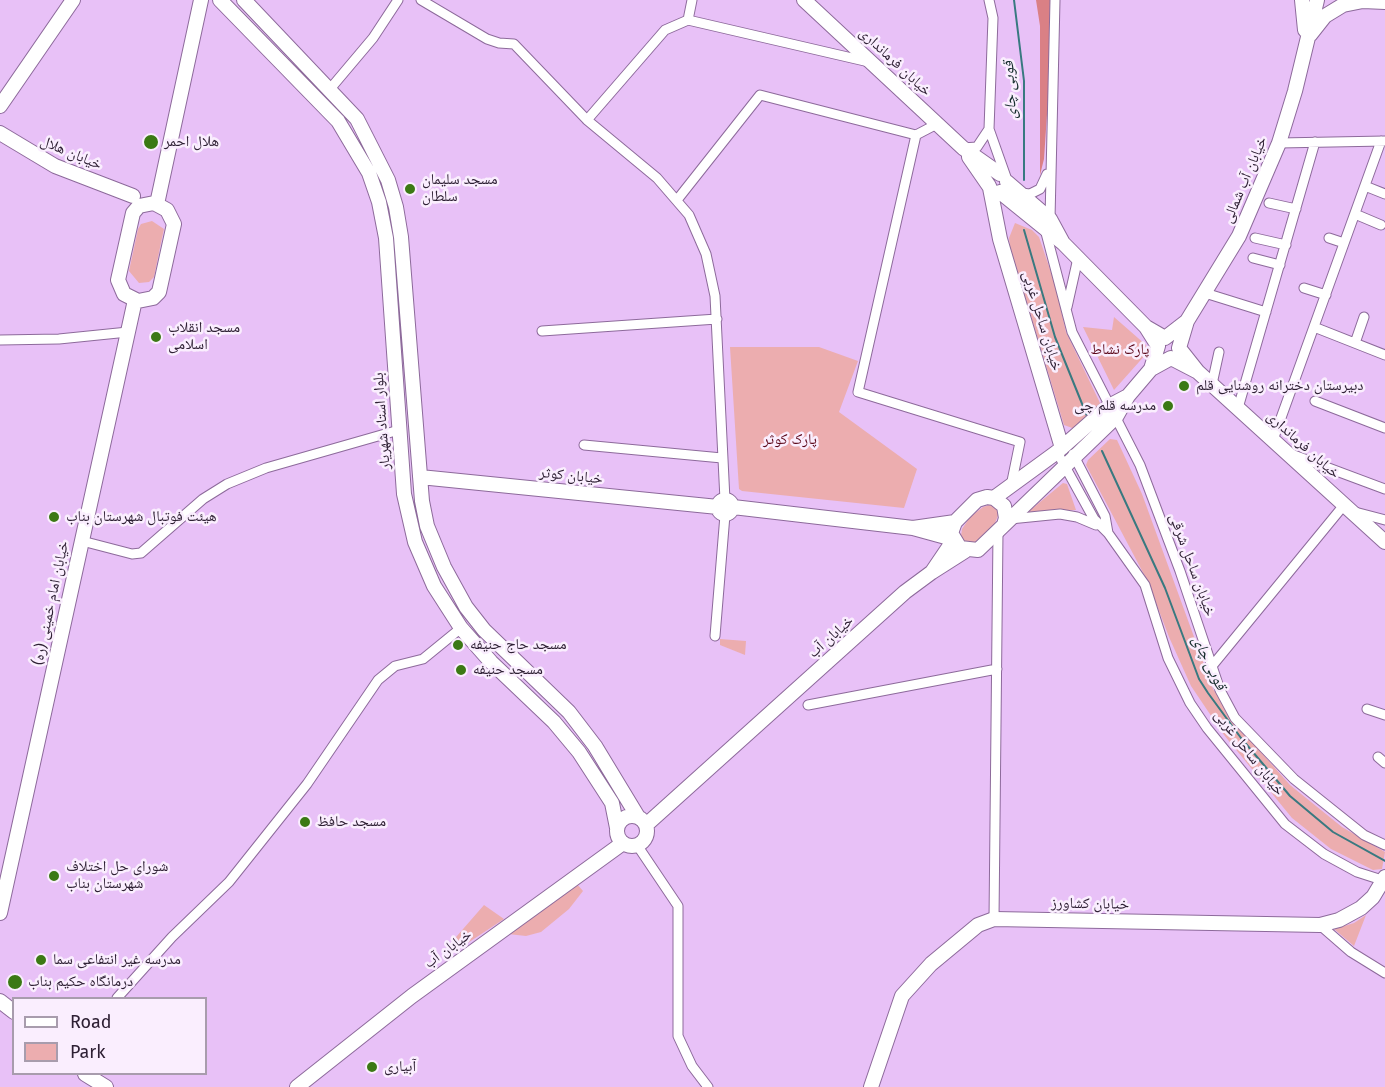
<!DOCTYPE html>
<meta charset="utf-8">
<style>
body{margin:0}
#map{position:relative;width:1385px;height:1087px;overflow:hidden;background:#e8c1f7;font-family:"Fira Sans",sans-serif}
canvas{display:block}
.legend{position:absolute;left:12px;top:997px;width:195px;height:78px;box-sizing:border-box;background:#faeefe;border:2px solid #a89cad;margin:0;padding:8px 10px;list-style:none;font-size:18px;color:#2e2034}
.legend li{display:flex;align-items:center;gap:12px;height:30px}
.legend b{width:30px;border:2px solid #a89cad}
</style>
<div id="map">
<canvas width="1385" height="1087"></canvas>
<ul class="legend">
<li><b style="height:8px;background:#fff"></b>Road</li>
<li><b style="height:16px;background:#ecadaf"></b>Park</li>
</ul>
</div>
<script>
const context = document.querySelector('canvas').getContext('2d');
context.lineJoin = 'round';
function fill(path, color) { context.fillStyle = color; context.fill(path, 'evenodd'); }
const toPath = rows => new Path2D(rows.map(r => 'M' + r).join(''));
function stroke(path, color, width, dash) { context.strokeStyle = color; context.lineWidth = width; context.lineCap = dash ? 'butt' : 'round'; context.setLineDash(dash || []); context.stroke(path); }
function write(font, color, halo, rows, align = 'center') {
  context.font = font + ' "Fira Sans","Noto Naskh Arabic",sans-serif'; context.lineWidth = 5; context.setLineDash([]); context.textBaseline = 'middle'; context.strokeStyle = halo; context.fillStyle = color; for (const [text, x, y, turn = 0] of rows) {
    context.save(); context.translate(x, y); context.rotate((+turn || 0) * Math.PI / 180); context.textAlign = isNaN(turn) ? turn : align; if (halo) context.strokeText(text, 0, 0); context.fillText(text, 0, 0); context.restore();
  }
}
fill(toPath([
 [152,221,164,229,162,238,154,277,149,282,139,283,129,271,138,229,141,224],
 [1015,223,1032,230,1039,237,1055,284,1066,332,1100,403,1100,409,1075,429,1064,425,1010,247,1009,238],
 [1114,317,1146,345,1147,353,1114,390,1083,327,1112,330],
 [730,347,819,347,858,361,839,412,917,469,904,508,742,491,739,489],
 [1110,439,1117,440,1142,494,1213,689,1244,733,1290,785,1342,827,1385,852,1382,869,1373,870,1331,849,1292,818,1224,735,1191,686,1169,637,1148,582,1086,465,1088,460],
 [1063,483,1067,484,1076,510,1028,512],
 [992,504,998,507,999,513,993,528,975,542,964,542,961,536,962,529,970,517,983,507],
 [720,639,746,641,745,655,720,645],
 [577,884,583,891,569,909,541,932,526,936,508,934],
 [484,905,504,919,448,956,443,952],
 [1366,915,1354,946,1334,929,1354,923]
]), '#ecadaf');
fill(toPath([
 [1036,0,1050,0,1049,85,1044,159,1040,175,1040,26]
]), '#da8085');
stroke(toPath([
 [1014,0,1024,81,1024,180],
 [1024,230,1055,337,1087,416],
 [1102,451,1165,588,1199,679,1208,693,1241,738,1290,796,1333,832,1385,861]
]), '#397980', 2);
const street = toPath([
 [421,0,487,39,499,43,514,44,587,120,657,178,689,215,706,254,715,296,725,500],
 [989,0,993,18,989,129,1006,177],
 [688,20,692,0],
 [330,89,373,38,398,0],
 [587,120,665,30,688,20,869,62],
 [916,135,858,392,1020,442,1011,486],
 [1279,143,1385,141],
 [963,148,977,147,989,129],
 [1365,186,1385,194],
 [1021,193,1030,194,1040,189,1047,174],
 [677,200,760,95,916,135,937,124],
 [1269,203,1296,209],
 [1355,214,1381,225],
 [1050,219,1055,0],
 [1045,229,1072,332,1140,465,1180,571,1220,690,1235,718,1294,779,1364,835,1385,845],
 [1255,238,1286,245],
 [1329,238,1344,243],
 [1253,258,1280,265],
 [1304,288,1326,295],
 [1205,293,1266,312],
 [1067,307,1078,258],
 [1314,327,1385,355],
 [542,331,717,319],
 [0,340,59,339,128,332],
 [1355,343,1364,317],
 [1212,384,1219,352],
 [1315,401,1385,428],
 [1238,408,1315,142],
 [1273,440,1381,141],
 [584,445,722,458],
 [1057,452,1094,519,1108,533,1145,585,1168,658,1190,703,1207,728,1285,824,1324,854,1357,872,1385,881],
 [1073,454,1105,516,1108,533],
 [1291,454,1385,489],
 [1355,512,1385,520],
 [1010,519,1060,514,1077,517,1096,525],
 [82,541,132,554,141,553,203,499,227,484,266,468,399,430],
 [715,636,725,515],
 [1212,666,1344,505],
 [808,705,997,669],
 [1367,709,1385,715],
 [1378,757,1385,763],
 [637,845,678,906,678,1036,692,1066,708,1087],
 [994,919,998,532],
 [1320,925,1351,952,1385,973],
 [117,998,172,937,229,882,307,784,378,680,395,666,423,659,461,628]
]);
const secondary = toPath([
 [220,0,338,121,369,173,379,202,386,238,404,494,415,542,434,586,461,628,491,662,554,722,579,752,612,803,617,828],
 [244,0,357,119,388,180,396,207,401,237,422,501,427,526,444,567,466,607,484,630,569,712,595,746,638,817],
 [804,0,963,148,1000,174],
 [1302,0,1305,30],
 [1310,35,1325,16,1343,5,1363,1,1385,2],
 [0,106,73,0],
 [0,133,55,166,133,196],
 [969,157,989,186],
 [990,188,1000,239,1062,448],
 [1000,192,1063,243,1050,219,1007,182],
 [154,203,167,210,174,224,159,292,153,298,138,301,124,294,118,280,133,213,139,206,154,203],
 [157,204,201,0],
 [1063,243,1146,327],
 [1187,321,1239,236,1279,143,1295,91,1317,0],
 [1187,321,1179,348,1198,372,1171,358,1151,369,1158,346,1146,327,1165,338,1187,321],
 [1198,372,1385,542],
 [1128,396,1151,369],
 [420,477,718,507],
 [987,497,994,498,1004,506,1006,518,1004,525,978,550,960,548,951,533,955,522,977,500,987,497],
 [994,498,1057,452,1109,406,1128,396,1116,417,1004,525],
 '718 507a7 7 0 1 1 14 0a7 7 0 1 1-14 0Z',
 [733,507,913,528],
 [953,539,913,528,955,522],
 [953,541,932,572,965,551],
 '617 831a15 15 0 1 1 30 0a15 15 0 1 1-30 0Z',
 [646,825,905,592,932,572],
 [0,913,135,300],
 [0,1001,14,1012],
 [85,1074,106,1087],
 [297,1087,412,996,623,843],
 [871,1087,902,996,931,964,978,925,994,919,1320,925,1339,920,1361,908,1373,897,1385,877]
]);
stroke(street, '#8d6a9b', 11);
stroke(secondary, '#8d6a9b', 16);
stroke(street, '#fff', 9);
stroke(secondary, '#fff', 14);
for (const [x, y, r, color] of [
 [151,142,8,"#3b7914"],
 [410,189,6,"#3b7914"],
 [156,337,6,"#3b7914"],
 [1184,386,6,"#3b7914"],
 [1168,406,6,"#3b7914"],
 [54,517,6,"#3b7914"],
 [458,645,6,"#3b7914"],
 [461,670,6,"#3b7914"],
 [305,822,6,"#3b7914"],
 [54,876,6,"#3b7914"],
 [41,960,6,"#3b7914"],
 [15,982,8,"#3b7914"],
 [372,1067,6,"#3b7914"]
]) { const dot = new Path2D(); dot.arc(x, y, r, 0, 2 * Math.PI); context.fillStyle = color; context.fill(dot); stroke(dot, '#faeefe', 2); }
write('15px', '#2e2034', '#faeefe', [
 ["خیابان فرمانداری",895,62,43],
 ["خیابان هلال",71,153,23],
 ["خیابان آب شمالی",1245,180,-67],
 ["خیابان ساحل غربی",1042,321,73],
 ["بلوار استاد شهریار",382,421,-94],
 ["خیابان فرمانداری",1303,445,42],
 ["خیابان کوثر",571,476,6],
 ["خیابان ساحل شرقی",1192,565,70],
 ["خیابان امام خمینی (ره)",51,603,-78],
 ["خیابان آب",831,637,-42],
 ["خیابان ساحل غربی",1249,753,52],
 ["خیابان کشاورز",1090,904,1],
 ["خیابان آب",448,949,-36]
]);
write('15px', '#2e2034', '#faeefe', [
 ["هلال احمر",164,142],
 ["مسجد سلیمان",422,180],
 ["سلطان",422,197],
 ["مسجد انقلاب",168,328],
 ["اسلامی",168,345],
 ["دبیرستان دخترانه روشنایی قلم",1196,386],
 ["مدرسه قلم چی",1156,406,"right"],
 ["هیئت فوتبال شهرستان بناب",66,517],
 ["مسجد حاج حنیفه",470,645],
 ["مسجد حنیفه",473,670],
 ["مسجد حافظ",317,822],
 ["شورای حل اختلاف",66,867],
 ["شهرستان بناب",66,884],
 ["مدرسه غیر انتفاعی سما",53,960],
 ["درمانگاه حکیم بناب",28,982],
 ["آبیاری",384,1067]
], 'left');
write('15px', '#5c081a', '#faeefe', [
 ["پارک نشاط",1120,350],
 ["پارک کوثر",790,440]
]);
write('italic 16px', '#172e2e', '#faeefe', [
 ["قوبی چای",1010,90,-93],
 ["قوبی چای",1209,663,64]
]);
</script>
